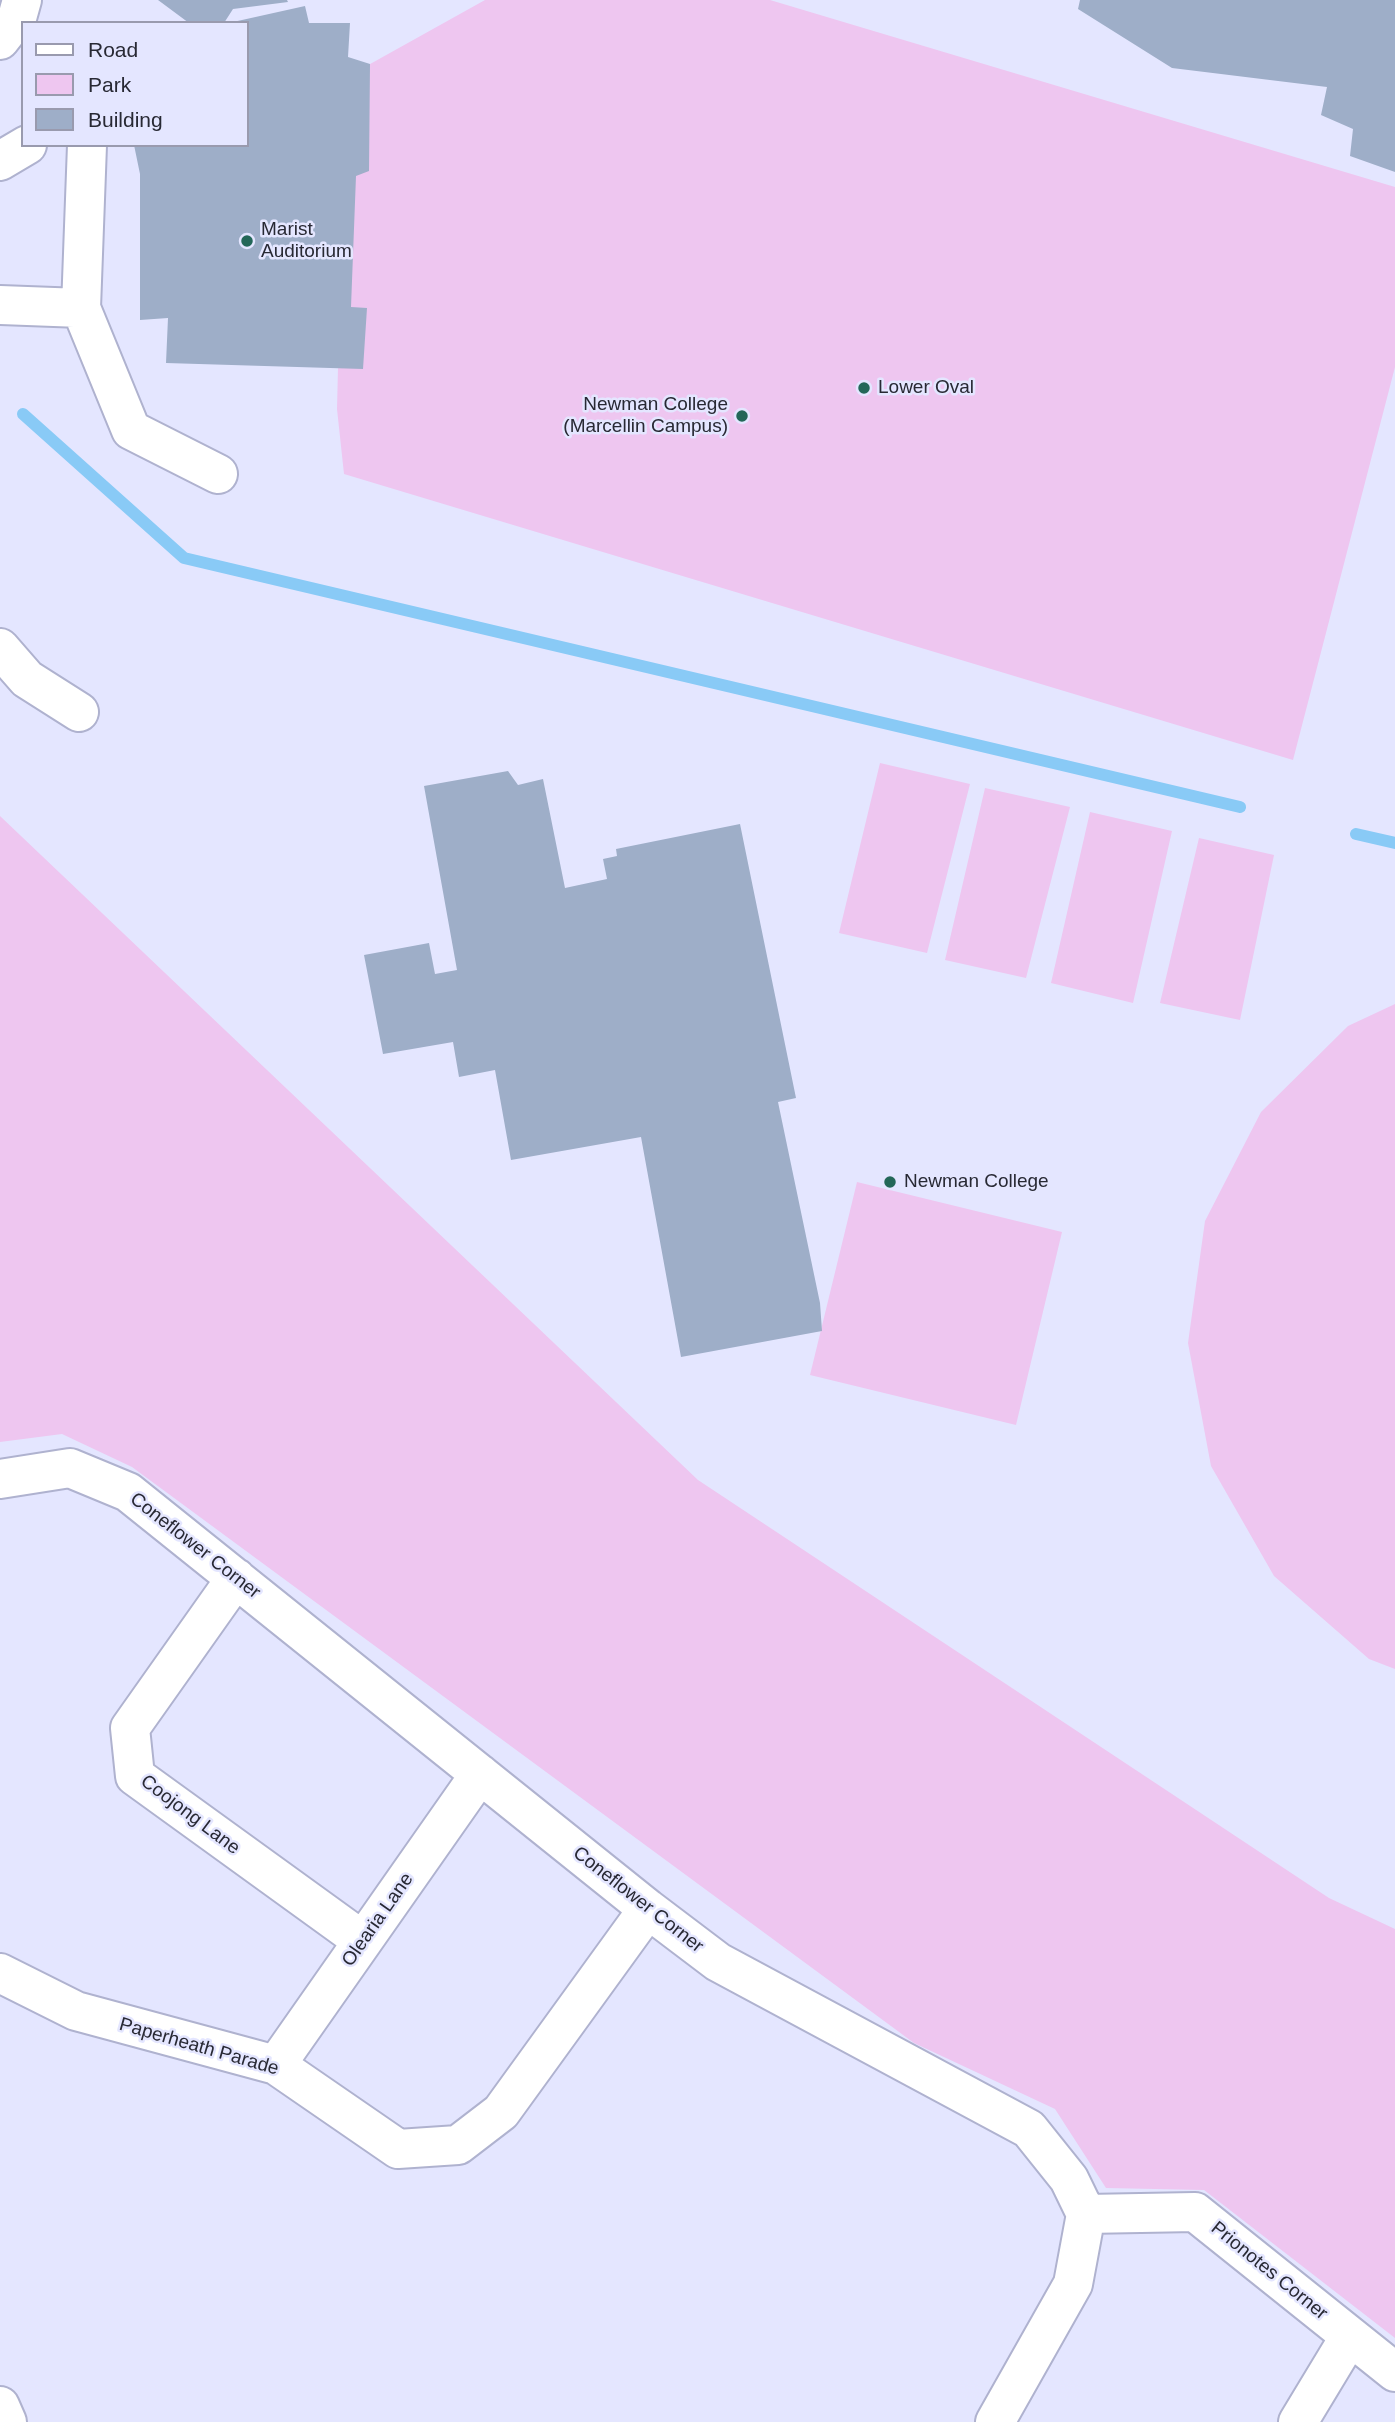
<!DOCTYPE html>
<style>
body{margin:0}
#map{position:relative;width:1395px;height:2422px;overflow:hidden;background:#e4e6ff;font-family:Helvetica,sans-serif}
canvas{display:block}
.legend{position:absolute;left:21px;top:21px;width:228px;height:126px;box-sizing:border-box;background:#e4e6ff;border:2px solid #999aae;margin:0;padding:9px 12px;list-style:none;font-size:21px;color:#282934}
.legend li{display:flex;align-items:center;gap:14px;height:35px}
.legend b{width:35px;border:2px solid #999aae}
</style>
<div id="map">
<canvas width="1395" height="2422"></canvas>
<ul class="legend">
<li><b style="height:9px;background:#fff"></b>Road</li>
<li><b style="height:19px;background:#eec6f0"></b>Park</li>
<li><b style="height:19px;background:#9eaec8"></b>Building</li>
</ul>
</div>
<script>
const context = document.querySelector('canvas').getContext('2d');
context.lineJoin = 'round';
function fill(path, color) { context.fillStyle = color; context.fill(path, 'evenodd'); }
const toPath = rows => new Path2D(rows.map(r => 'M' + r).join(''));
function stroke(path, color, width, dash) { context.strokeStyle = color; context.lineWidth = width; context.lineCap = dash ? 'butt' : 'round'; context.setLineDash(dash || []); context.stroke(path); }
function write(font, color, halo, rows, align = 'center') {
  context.font = font + ' Helvetica,sans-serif'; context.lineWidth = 5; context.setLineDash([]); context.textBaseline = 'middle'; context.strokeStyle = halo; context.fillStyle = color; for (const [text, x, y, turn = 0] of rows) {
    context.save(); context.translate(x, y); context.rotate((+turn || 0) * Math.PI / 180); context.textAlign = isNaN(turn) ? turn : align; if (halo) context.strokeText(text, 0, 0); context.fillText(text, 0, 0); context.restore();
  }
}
fill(toPath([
 [485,0,770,0,1395,187,1395,367,1293,760,344,474,337,409,345,78],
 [880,763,970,784,927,953,839,933],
 [985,788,1070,807,1026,978,945,960],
 [1090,812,1172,831,1133,1003,1051,983],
 [0,816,698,1480,1329,1898,1395,1929,1395,2338,1204,2190,1106,2188,1055,2109,914,2043,132,1467,62,1434,0,1442],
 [1199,838,1274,855,1240,1020,1160,1003],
 [1395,1004,1395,1669,1369,1659,1274,1576,1211,1466,1188,1343,1205,1221,1261,1112,1348,1026],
 [857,1182,1062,1232,1016,1425,810,1375]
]), '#eec6f0');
stroke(toPath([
 [23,414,184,558,1240,807],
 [1356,834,1395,843]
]), '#89caf6', 12);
fill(toPath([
 [158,0,287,0,288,2,233,9,224,23,189,23],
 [1080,0,1395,0,1395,172,1350,156,1353,129,1321,115,1327,87,1172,68,1078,9],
 [305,6,309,23,350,23,348,57,370,64,369,171,356,176,351,307,367,308,363,369,166,363,168,318,140,320,140,174,134,145,247,145,247,23,233,22],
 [508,771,518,785,543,779,565,888,607,879,603,859,617,856,616,849,740,824,796,1098,778,1102,820,1303,822,1331,681,1357,641,1137,511,1160,495,1070,459,1077,453,1042,383,1054,364,955,429,943,435,974,457,970,424,786]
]), '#9eaec8');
const minor = toPath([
 [0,40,17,18,22,0],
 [0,161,27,145],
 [0,305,81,308,87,145],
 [81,308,131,430,218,474],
 [0,648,27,679,79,712],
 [0,1479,70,1468,128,1492,648,1909,718,1962,1029,2129,1069,2179,1086,2214,1073,2284,995,2422],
 [236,1578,130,1728,135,1776,363,1941],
 [0,1973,76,2011,276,2065,398,2149,458,2145,501,2112,648,1909],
 [276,2065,480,1774],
 [1086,2214,1195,2212,1395,2372],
 [0,2406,7,2422],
 [1298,2422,1350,2336]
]);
stroke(minor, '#afb2cf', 42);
stroke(minor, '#fff', 38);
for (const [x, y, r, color] of [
 [247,241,7,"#236758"],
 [864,388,7,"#236758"],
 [742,416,7,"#236758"],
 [890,1182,7,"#236758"]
]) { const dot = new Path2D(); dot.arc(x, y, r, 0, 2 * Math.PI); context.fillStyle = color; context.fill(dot); stroke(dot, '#e4e6ff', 2.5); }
write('19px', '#282934', '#e4e6ff', [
 ["Marist",261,230],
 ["Auditorium",261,252],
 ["Lower Oval",878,388],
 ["Newman College",728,405,"right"],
 ["(Marcellin Campus)",728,427,"right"],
 ["Newman College",904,1182]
], 'left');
write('19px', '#282934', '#e4e6ff', [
 ["Coneflower Corner",195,1546,38],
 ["Coojong Lane",190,1815,37],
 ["Coneflower Corner",638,1900,38],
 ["Olearia Lane",378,1920,-55],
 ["Paperheath Parade",199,2047,16],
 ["Prionotes Corner",1269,2271,39]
]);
</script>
